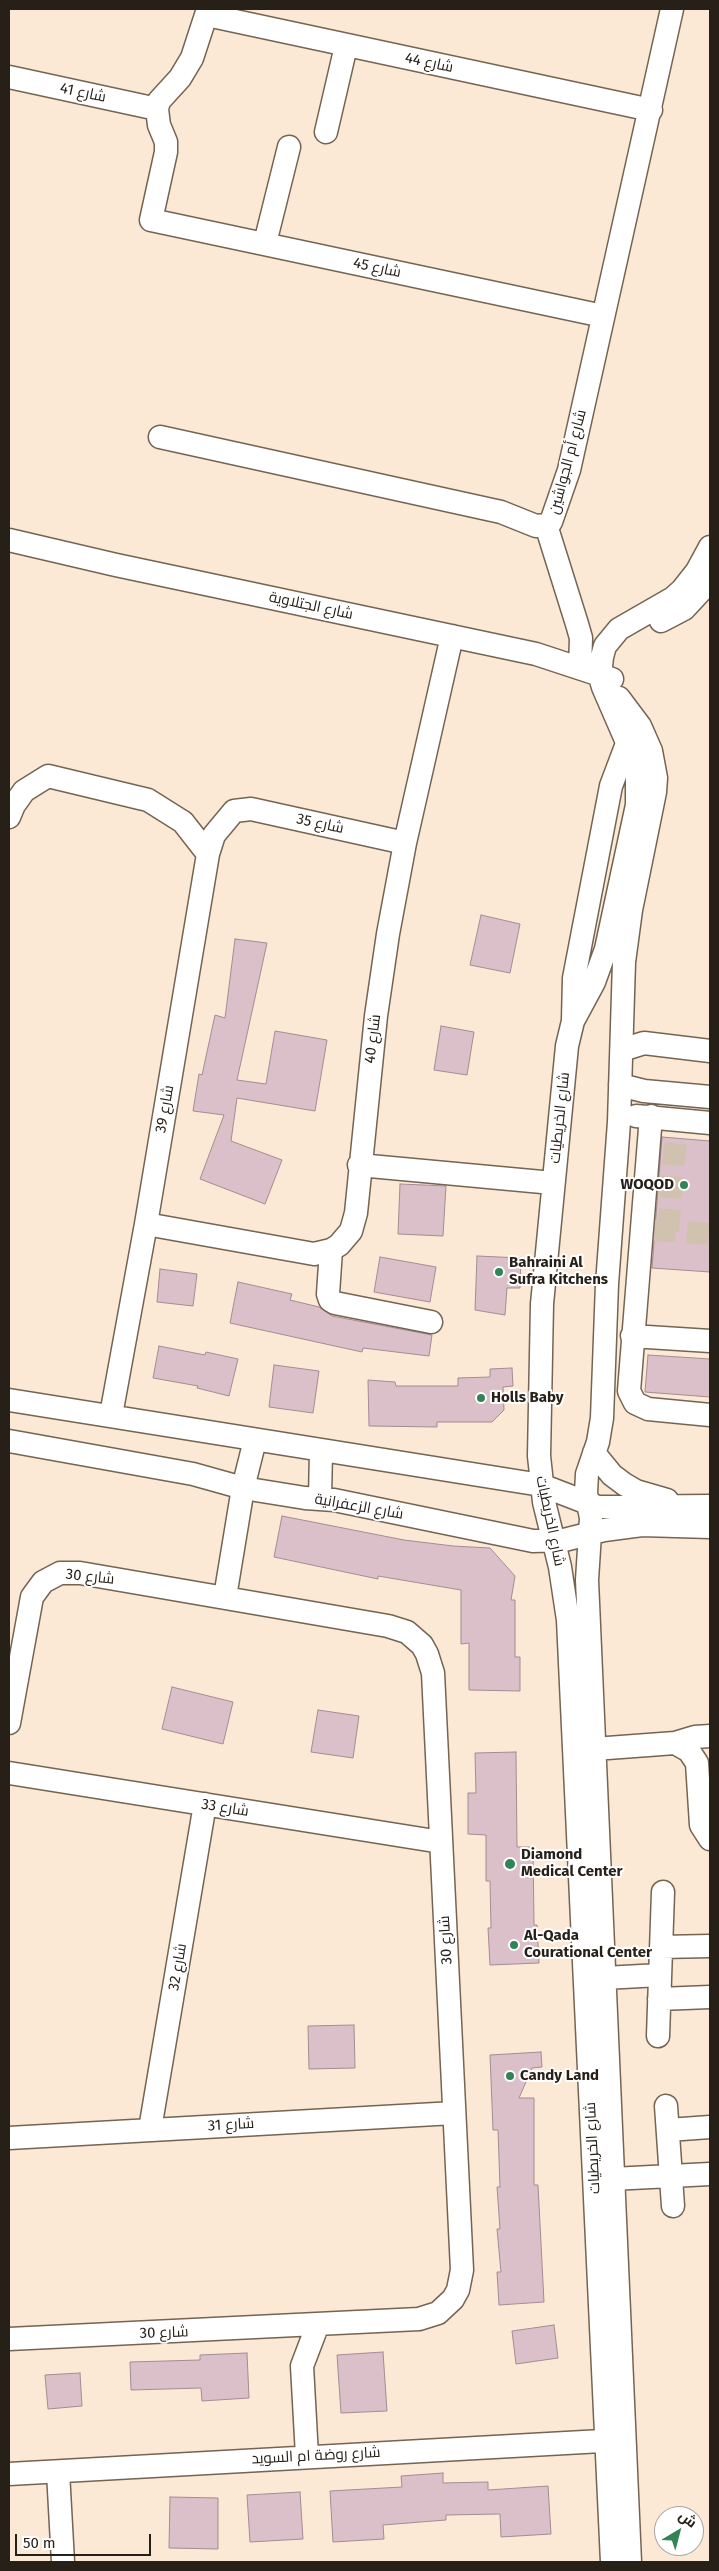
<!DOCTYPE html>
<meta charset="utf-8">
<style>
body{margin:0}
#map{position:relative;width:719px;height:2571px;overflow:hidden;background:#fce9d5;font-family:"Fira Sans",Cairo,sans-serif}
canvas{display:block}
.frame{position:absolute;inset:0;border:10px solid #262018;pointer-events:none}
.north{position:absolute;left:654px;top:2506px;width:50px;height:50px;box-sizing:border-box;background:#fff;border:1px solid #a8a6a3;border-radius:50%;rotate:37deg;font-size:14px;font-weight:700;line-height:20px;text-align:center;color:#262018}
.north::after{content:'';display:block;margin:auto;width:18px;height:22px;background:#328456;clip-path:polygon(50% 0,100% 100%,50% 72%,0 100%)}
.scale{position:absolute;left:15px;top:2534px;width:136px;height:22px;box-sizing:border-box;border:2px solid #262018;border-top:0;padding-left:6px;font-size:15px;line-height:18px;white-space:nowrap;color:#262018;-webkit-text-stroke:4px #fff;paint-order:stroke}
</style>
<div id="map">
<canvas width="719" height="2571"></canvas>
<div class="frame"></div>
<div class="north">ش</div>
<div class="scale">50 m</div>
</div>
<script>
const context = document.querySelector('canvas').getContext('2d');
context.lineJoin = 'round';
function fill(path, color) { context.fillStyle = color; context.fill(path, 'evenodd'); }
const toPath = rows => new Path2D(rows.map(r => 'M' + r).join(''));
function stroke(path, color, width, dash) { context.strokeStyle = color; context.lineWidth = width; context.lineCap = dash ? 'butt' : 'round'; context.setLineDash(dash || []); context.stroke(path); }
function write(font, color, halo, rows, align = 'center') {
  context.font = font + ' "Fira Sans",Cairo,sans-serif'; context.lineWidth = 4; context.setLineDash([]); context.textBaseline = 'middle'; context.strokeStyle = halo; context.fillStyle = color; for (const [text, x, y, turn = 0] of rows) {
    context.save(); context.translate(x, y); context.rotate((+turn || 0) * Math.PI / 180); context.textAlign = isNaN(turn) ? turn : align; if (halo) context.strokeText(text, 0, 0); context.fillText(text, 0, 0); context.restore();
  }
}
const building = toPath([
 [481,915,520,924,510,973,470,965,481,915],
 [235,939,267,943,237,1080,266,1084,275,1031,327,1040,315,1111,237,1098,231,1141,282,1160,265,1204,200,1179,224,1115,193,1111,199,1074,202,1075,215,1015,225,1018,235,939],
 [441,1026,474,1032,467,1075,434,1070,441,1026],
 [662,1137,710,1141,710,1272,652,1268,662,1137],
 [400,1184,446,1186,443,1236,398,1234,400,1184],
 [477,1256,521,1258,520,1288,507,1288,505,1315,475,1310,477,1256],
 [380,1257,436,1267,430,1302,374,1292,380,1257],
 [160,1269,197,1274,193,1306,157,1302,160,1269],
 [238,1282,292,1294,290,1300,319,1307,332,1316,432,1335,429,1356,363,1348,362,1352,230,1323,238,1282],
 [159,1346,205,1355,206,1352,238,1359,229,1396,197,1388,198,1386,153,1378,159,1346],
 [648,1355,710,1359,710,1397,645,1392,648,1355],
 [274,1365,319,1371,313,1413,269,1407,274,1365],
 [512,1368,513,1386,503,1387,504,1410,492,1422,437,1422,437,1427,369,1426,368,1380,395,1382,396,1386,458,1386,458,1378,490,1377,490,1369,512,1368],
 [282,1516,404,1540,453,1546,490,1548,515,1576,511,1600,515,1600,515,1657,520,1657,520,1691,469,1690,469,1643,461,1644,461,1590,378,1576,378,1579,274,1557,282,1516],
 [172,1687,233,1702,223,1744,162,1729,172,1687],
 [318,1710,359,1716,353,1758,311,1752,318,1710],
 [516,1752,517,1847,533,1847,534,1925,537,1925,539,1963,490,1965,488,1928,491,1928,490,1881,486,1881,486,1835,468,1834,468,1793,476,1793,475,1753,516,1752],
 [354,2025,355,2068,309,2069,308,2026,354,2025],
 [541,2052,542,2067,532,2068,519,2098,534,2098,534,2185,538,2185,544,2302,499,2305,497,2272,501,2272,497,2229,500,2229,497,2187,500,2187,498,2130,493,2130,490,2055,541,2052],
 [554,2325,558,2358,516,2364,512,2331,554,2325],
 [383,2352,387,2411,341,2413,337,2355,383,2352],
 [247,2353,249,2398,202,2401,201,2388,131,2390,130,2362,200,2360,200,2355,247,2353],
 [80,2373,82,2406,48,2409,45,2375,80,2373],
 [443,2473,443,2483,488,2482,488,2490,548,2486,551,2534,501,2537,500,2514,446,2515,446,2520,383,2525,384,2539,333,2542,330,2491,402,2487,401,2476,443,2473],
 [300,2492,303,2539,250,2542,247,2495,300,2492],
 [170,2497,218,2498,218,2549,169,2548,170,2497]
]);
fill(building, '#dbc0c9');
stroke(building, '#a48b94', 1);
stroke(toPath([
 [654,1230,710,1234],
 [668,1231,676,1138]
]), '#d1c1af', 22, [22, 11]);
const minor = toPath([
 [208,9,192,58,180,78,159,101,157,109,159,125,166,142,166,152,151,220,603,316],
 [207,15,651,110],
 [9,77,157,109],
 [326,132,346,46],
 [265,243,289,147],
 [160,437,501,512,536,526,546,525,551,522,569,470,672,9],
 [546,525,577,624,581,638,580,668],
 [9,540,116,565,536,654,612,679],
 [661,621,684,609,710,581],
 [619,698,640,726,651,751,656,778,655,792,631,910,624,962,619,1122,607,1284,602,1418,598,1442,587,1474,586,1493,591,1518,587,1580,630,2562],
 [9,817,14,805,24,791,48,776,148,800,183,822,208,854],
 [573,1020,574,978,611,786,628,741],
 [622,1050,644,1043,710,1051],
 [620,1085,644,1091,710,1097],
 [636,1116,710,1123],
 [651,1116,629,1391,635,1403,648,1409,710,1415],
 [359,1165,553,1183],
 [146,1224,314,1254,331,1250,339,1245,351,1231,356,1213,376,1016,388,934,405,843,452,636],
 [331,1250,328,1294,330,1300,335,1303,431,1322],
 [632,1336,710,1341],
 [9,1400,541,1485,598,1507,710,1506],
 [111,1415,146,1224,208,854,214,835,234,811,251,809,405,843],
 [9,1441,193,1474,243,1488,305,1498,334,1500,533,1541,564,1540,604,1530,642,1525,710,1527],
 [594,1453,612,1475,624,1484,636,1491,667,1500],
 [320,1498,321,1451],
 [225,1597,243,1488,255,1440],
 [9,1723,32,1597,43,1582,60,1573,80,1573,388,1626,407,1632,422,1645,427,1654,433,1673,462,2270,458,2290,453,2299,438,2313,419,2319,9,2339],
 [675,1743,695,1737,710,1736],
 [594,1749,675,1743,689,1751,697,1763,701,1825,710,1839],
 [9,1773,441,1842],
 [661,1947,710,1946],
 [604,1978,660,1975],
 [659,1999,710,1997],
 [658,2036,663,1892],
 [666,2106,673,2206],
 [150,2129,205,1804],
 [668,2130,710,2127],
 [9,2138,454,2113],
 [612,2179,710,2174],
 [307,2456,302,2366,318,2324],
 [58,2472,63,2562],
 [9,2474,620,2440],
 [612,2562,568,1620,560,1567,544,1502,539,1456,542,1304,567,1046,573,1021,594,982,606,949,637,805,637,772,633,756,603,687,600,677,602,657,605,646,619,629,673,598,682,590,697,571,710,547]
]);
stroke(minor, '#746453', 25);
stroke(minor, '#fff', 22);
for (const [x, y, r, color] of [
 [684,1185,5,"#328456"],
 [499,1272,5,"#328456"],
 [481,1398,5,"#328456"],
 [510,1864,6,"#328456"],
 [514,1945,5,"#328456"],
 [510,2076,5,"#328456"]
]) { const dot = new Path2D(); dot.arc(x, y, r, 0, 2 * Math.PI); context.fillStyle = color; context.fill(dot); stroke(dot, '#fff', 2); }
write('15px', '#262018', '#fff', [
 ["شارع 44",429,63,12],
 ["شارع 41",83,93,12],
 ["شارع 45",377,268,12],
 ["شارع أم الجواشين",568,462,-75],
 ["شارع الجتلاوية",311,606,12],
 ["شارع 35",320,824,12],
 ["شارع 40",373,1039,-83],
 ["شارع 39",165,1109,-80],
 ["شارع الخريطيات",560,1118,-84],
 ["شارع الزعفرانية",359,1507,10],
 ["شارع الخريطيات",550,1521,78],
 ["شارع 30",90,1577,6],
 ["شارع 33",225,1808,9],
 ["شارع 30",446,1940,-93],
 ["شارع 32",178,1967,-80],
 ["شارع 31",231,2125,-3],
 ["شارع الخريطيات",593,2148,-93],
 ["شارع 30",164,2333,-2],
 ["شارع روضة ام السويد",316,2456,-3]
]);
write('bold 15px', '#262018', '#fff', [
 ["WOQOD",674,1185,"right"],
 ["Bahraini Al",509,1263],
 ["Sufra Kitchens",509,1280],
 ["Holls Baby",491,1398],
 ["Diamond",521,1855],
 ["Medical Center",521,1872],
 ["Al-Qada",524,1936],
 ["Courational Center",524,1953],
 ["Candy Land",520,2076]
], 'left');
</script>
